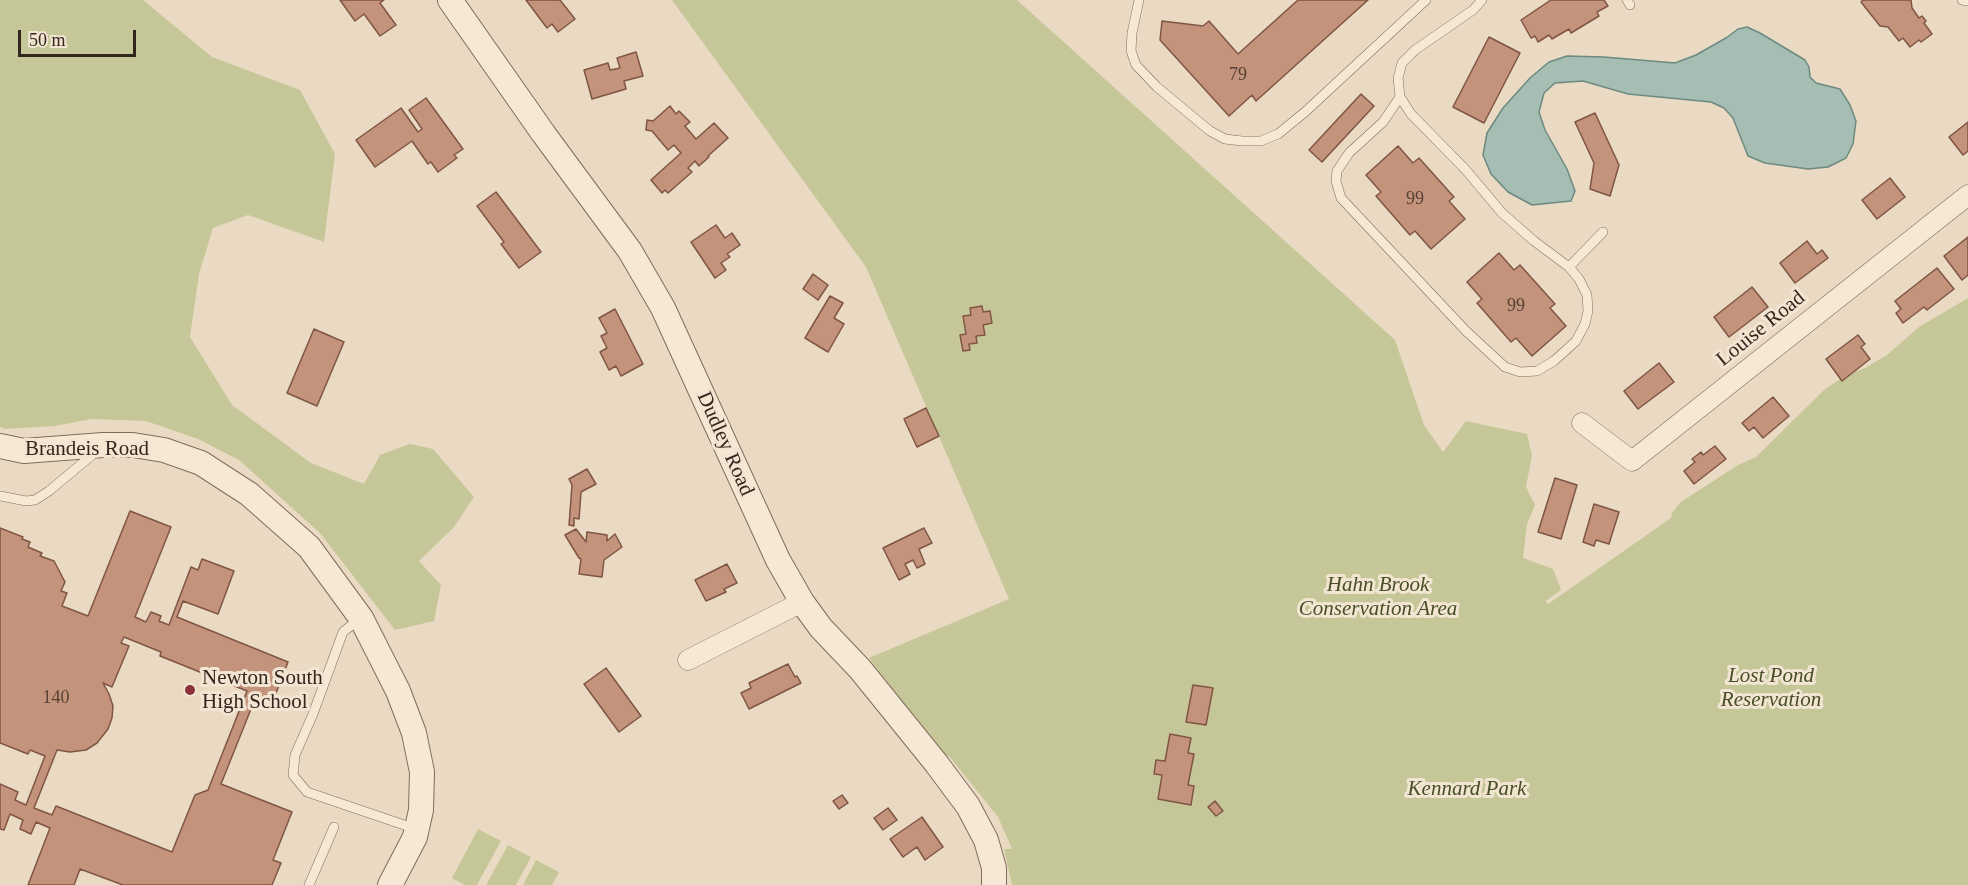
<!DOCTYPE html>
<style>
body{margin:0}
#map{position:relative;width:1968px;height:885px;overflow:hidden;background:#eadac3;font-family:Georgia,serif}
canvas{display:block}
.scale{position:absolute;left:18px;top:30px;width:118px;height:27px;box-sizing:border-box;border:3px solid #33261e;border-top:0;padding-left:8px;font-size:18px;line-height:21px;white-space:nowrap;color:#33261e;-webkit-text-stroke:4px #f2e5d2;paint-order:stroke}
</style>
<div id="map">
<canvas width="1968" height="885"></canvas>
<div class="scale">50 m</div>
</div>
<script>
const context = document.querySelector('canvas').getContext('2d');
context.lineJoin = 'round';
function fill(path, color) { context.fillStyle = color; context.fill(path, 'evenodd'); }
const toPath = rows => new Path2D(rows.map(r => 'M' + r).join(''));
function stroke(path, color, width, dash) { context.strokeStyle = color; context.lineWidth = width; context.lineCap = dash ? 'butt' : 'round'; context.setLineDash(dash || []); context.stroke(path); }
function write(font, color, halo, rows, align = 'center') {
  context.font = font + ' Georgia,serif'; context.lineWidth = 6; context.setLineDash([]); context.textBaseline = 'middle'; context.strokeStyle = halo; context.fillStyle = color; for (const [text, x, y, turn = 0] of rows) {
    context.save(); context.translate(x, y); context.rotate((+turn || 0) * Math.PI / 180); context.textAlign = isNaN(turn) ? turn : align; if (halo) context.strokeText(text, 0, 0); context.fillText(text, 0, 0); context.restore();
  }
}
fill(toPath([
 [0,0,143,0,212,57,300,90,335,154,324,242,248,215,213,228,199,274,190,337,232,405,311,463,364,484,380,455,410,444,433,449,474,497,454,527,419,561,441,585,434,621,395,630,320,533,239,460,198,439,146,421,92,419,54,426,5,429,0,427],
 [672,0,1017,0,1395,340,1424,425,1443,452,1466,421,1527,434,1532,455,1526,487,1535,505,1527,524,1523,558,1553,569,1561,590,1546,601,1548,604,1671,518,1672,513,1681,502,1738,465,1756,457,1824,390,1848,374,1865,368,1887,355,1919,327,1968,298,1968,885,1012,885,1004,849,1012,849,998,817,949,756,945,758,869,658,1009,599,866,267],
 [478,829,501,841,477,885,465,885,452,878],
 [508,845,531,857,516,885,486,885],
 [536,860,559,872,552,885,523,885]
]), '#c6c798');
const water = toPath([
 [1747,27,1760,33,1805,60,1809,67,1810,77,1816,83,1840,89,1850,105,1856,121,1853,144,1846,158,1828,167,1808,169,1765,163,1748,156,1733,118,1724,108,1711,102,1628,94,1583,81,1555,83,1544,93,1539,112,1545,130,1567,169,1575,191,1571,201,1532,205,1508,192,1491,174,1483,155,1487,133,1503,108,1530,78,1549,62,1567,56,1604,57,1675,63,1696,55,1726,38,1738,29,1747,27]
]);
fill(water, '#a5bdb3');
stroke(water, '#6d8a80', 1.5);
const building = toPath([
 [340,0,384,0,380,3,396,25,380,36,364,14,355,21,340,0],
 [526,0,560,0,575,19,558,32,552,24,547,28,526,0],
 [1298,0,1368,0,1256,101,1252,95,1229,116,1160,40,1162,21,1203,26,1209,21,1238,54,1298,0],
 [1551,0,1604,0,1608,6,1597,12,1599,16,1571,33,1569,29,1552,39,1549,35,1538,42,1535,36,1531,38,1521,20,1551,0],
 [1863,0,1911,0,1912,8,1919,18,1922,16,1926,21,1924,23,1932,34,1921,42,1919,40,1910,47,1903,38,1899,41,1888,27,1880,26,1861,2,1863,0],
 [1489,37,1520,53,1484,123,1453,107,1489,37],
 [636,52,643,76,624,81,626,89,592,99,584,70,608,63,610,70,620,68,617,58,636,52],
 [1361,94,1374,106,1322,162,1309,150,1361,94],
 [426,98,463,149,454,155,457,158,438,172,431,162,428,164,412,141,375,167,356,140,401,108,418,132,422,129,409,110,426,98],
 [670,106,676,114,679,111,690,122,685,126,696,139,714,123,728,138,708,156,709,157,699,166,695,161,688,168,692,172,668,193,665,190,662,193,651,180,681,153,674,145,668,150,652,131,646,130,647,120,653,121,670,106],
 [1595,113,1619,165,1610,196,1590,189,1594,163,1575,122,1595,113],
 [1968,122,1968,151,1963,155,1949,137,1968,122],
 [1398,146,1413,163,1419,158,1454,197,1449,201,1465,219,1431,249,1415,231,1410,235,1376,196,1381,192,1366,175,1398,146],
 [1890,178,1905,197,1877,219,1862,200,1890,178],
 [496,192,541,252,519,268,501,244,504,242,477,206,496,192],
 [716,225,725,238,732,233,740,245,727,254,730,257,721,263,726,270,715,278,691,242,716,225],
 [1968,237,1968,275,1962,280,1944,256,1968,237],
 [1807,241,1817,254,1822,250,1828,258,1795,283,1780,263,1807,241],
 [1499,253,1514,270,1520,265,1555,304,1550,308,1566,326,1532,356,1516,338,1511,342,1477,303,1482,299,1467,282,1499,253],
 [1937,268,1954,289,1927,310,1924,307,1903,323,1896,313,1901,309,1895,301,1937,268],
 [813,274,828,285,818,300,803,289,813,274],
 [1752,287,1768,307,1729,337,1714,317,1752,287],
 [830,296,843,303,834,318,844,324,828,352,805,338,830,296],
 [982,306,983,312,990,311,992,323,983,325,985,335,976,336,977,343,969,344,970,350,963,351,960,335,966,334,963,316,971,315,970,308,982,306],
 [615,309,643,364,621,376,616,366,609,370,600,352,607,348,601,336,607,333,599,318,615,309],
 [314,329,344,342,317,406,287,393,314,329],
 [1858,335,1865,344,1861,347,1870,359,1842,381,1826,359,1858,335],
 [1659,363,1674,382,1638,409,1624,391,1659,363],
 [1773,397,1789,416,1763,438,1754,427,1749,431,1742,423,1773,397],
 [926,408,939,436,917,447,904,419,926,408],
 [1715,446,1726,459,1694,484,1684,471,1695,462,1692,459,1701,452,1703,455,1715,446],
 [587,469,596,484,581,492,579,519,574,518,574,526,569,525,572,485,569,479,587,469],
 [1555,478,1577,485,1561,539,1538,532,1555,478],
 [1594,504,1619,512,1609,544,1596,540,1594,546,1583,542,1594,504],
 [130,511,171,527,135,617,146,622,151,612,161,616,159,621,169,625,191,567,198,570,202,559,234,571,218,614,183,601,177,617,288,662,273,701,257,694,221,784,292,812,273,860,281,863,272,885,123,885,80,869,74,885,28,885,50,828,36,822,31,834,20,829,23,820,10,814,4,830,0,829,0,784,18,792,15,800,26,805,45,756,30,750,28,754,0,743,0,528,23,537,22,539,30,542,28,547,42,553,40,556,54,561,65,582,61,591,67,593,62,606,88,616,130,511],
 [124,637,161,652,160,656,247,691,208,790,195,795,172,852,56,806,52,815,34,808,57,750,70,752,86,750,97,743,108,729,112,718,113,706,109,694,103,683,112,687,129,646,121,643,124,637],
 [924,528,932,543,919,549,925,564,917,568,913,560,905,564,910,574,899,580,883,548,924,528],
 [576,529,586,542,587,532,607,535,607,541,615,534,622,547,604,560,602,577,579,574,581,559,579,558,565,535,576,529],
 [727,564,737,583,724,589,726,592,706,601,695,580,727,564],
 [788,664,795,677,797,676,801,683,749,709,741,693,751,688,749,683,788,664],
 [606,668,641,716,619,732,584,684,606,668],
 [1193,685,1213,688,1206,725,1186,722,1193,685],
 [1170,734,1191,738,1188,753,1194,754,1188,785,1194,786,1191,805,1158,799,1162,775,1154,774,1156,760,1165,761,1170,734],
 [842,795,848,803,839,809,833,801,842,795],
 [1215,801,1223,811,1216,816,1208,807,1215,801],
 [888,808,897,820,883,830,874,818,888,808],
 [922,817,943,847,925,860,917,847,903,857,890,839,922,817]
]);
fill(building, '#c4937c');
stroke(building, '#7f5544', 1.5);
const service = toPath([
 [1139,0,1132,33,1131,51,1136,65,1157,87,1210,131,1225,139,1242,141,1261,141,1278,134,1305,112,1426,0],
 [1627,0,1630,5],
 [1962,0,1968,1],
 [1400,97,1383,122,1349,153,1337,171,1336,181,1341,198,1466,331,1505,367,1520,372,1537,371,1554,361,1576,341,1585,324,1588,311,1587,295,1579,279,1569,267,1534,241,1502,213,1465,169,1411,114,1400,97,1398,78,1402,63,1415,50,1473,10,1482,0],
 [1569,267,1603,232],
 [0,496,26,501,35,500,49,491,97,451],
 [359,619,343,632,313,714,295,755,293,775,307,792,416,829],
 [309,885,334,827]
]);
const minor = toPath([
 [1582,423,1632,461,1968,195],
 [688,660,802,602]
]);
const tertiary = toPath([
 [450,0,543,133,630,251,663,308,778,560,802,602,821,628,860,669,936,763,968,806,986,840,994,868,994,885],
 [0,446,24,451,103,445,133,445,164,450,201,463,249,494,309,547,361,618,398,691,414,733,422,772,421,810,415,837,390,885]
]);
stroke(service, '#826c5c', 10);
stroke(minor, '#826c5c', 21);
stroke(tertiary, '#826c5c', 26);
stroke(service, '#f5e8d5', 9);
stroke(minor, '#f5e8d5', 20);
stroke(tertiary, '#f5e8d5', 24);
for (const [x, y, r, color] of [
 [190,690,6,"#8c313b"]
]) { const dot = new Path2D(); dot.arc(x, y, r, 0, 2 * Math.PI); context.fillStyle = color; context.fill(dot); stroke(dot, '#f2e5d2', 2); }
write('18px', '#574136', null, [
 ["79",1238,75],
 ["99",1415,199],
 ["99",1516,306],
 ["140",56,698]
]);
write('21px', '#33261e', '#f2e5d2', [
 ["Louise Road",1761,329,-39],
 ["Dudley Road",725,444,66],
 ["Brandeis Road",87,449]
]);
write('italic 21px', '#484e27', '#f2e5d2', [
 ["Hahn Brook",1378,585],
 ["Conservation Area",1378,609],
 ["Lost Pond",1771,676],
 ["Reservation",1771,700],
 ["Kennard Park",1467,789]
]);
write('21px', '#33261e', '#f2e5d2', [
 ["Newton South",202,678],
 ["High School",202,702]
], 'left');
</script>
